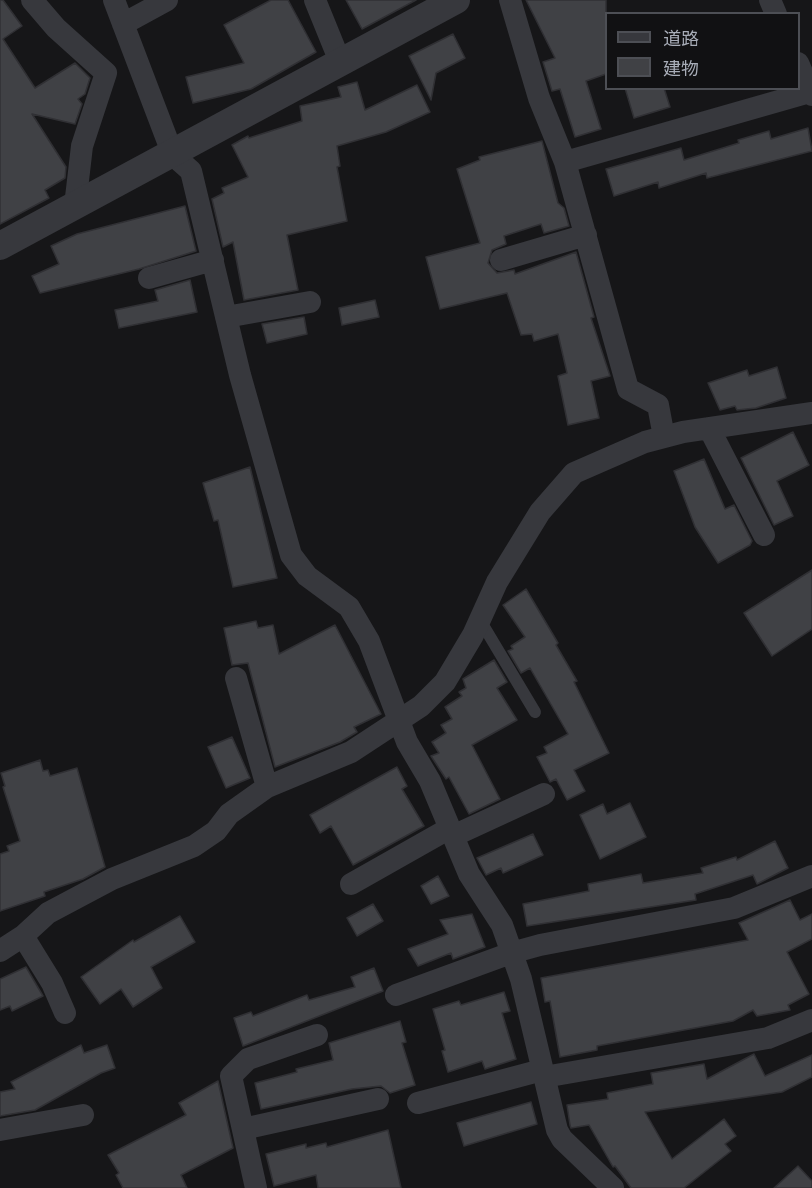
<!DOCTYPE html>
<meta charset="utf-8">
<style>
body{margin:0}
#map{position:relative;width:812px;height:1188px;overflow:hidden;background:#161618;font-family:Raleway,"Noto Sans JP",sans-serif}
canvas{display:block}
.legend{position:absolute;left:605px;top:12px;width:195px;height:78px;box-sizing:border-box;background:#111113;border:2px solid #4d4f55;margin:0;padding:8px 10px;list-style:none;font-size:18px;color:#a8adb8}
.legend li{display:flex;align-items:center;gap:12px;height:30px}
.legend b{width:30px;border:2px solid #4d4f55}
</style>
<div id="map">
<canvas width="812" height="1188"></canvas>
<ul class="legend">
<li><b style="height:8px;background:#37383d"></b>道路</li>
<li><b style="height:16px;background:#404145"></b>建物</li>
</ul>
</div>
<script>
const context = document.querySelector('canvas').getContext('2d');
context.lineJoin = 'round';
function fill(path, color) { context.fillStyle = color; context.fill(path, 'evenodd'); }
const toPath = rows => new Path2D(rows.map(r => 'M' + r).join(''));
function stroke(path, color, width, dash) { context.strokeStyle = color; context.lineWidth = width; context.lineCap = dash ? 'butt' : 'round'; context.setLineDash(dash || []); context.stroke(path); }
const building = toPath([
 [0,0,3,0,22,26,3,39,35,88,75,63,90,78,85,94,78,99,82,104,75,124,32,114,66,167,65,178,45,190,49,198,0,224,0,0],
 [271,0,288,0,316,52,251,89,193,103,186,77,244,63,224,25,271,0],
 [346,0,416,0,362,29,346,0],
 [526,0,606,0,606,74,586,81,601,129,575,137,560,89,552,91,543,62,555,58,526,0],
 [453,34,465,58,436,73,431,100,409,56,453,34],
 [357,82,365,110,417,85,430,112,386,132,337,146,340,166,337,167,347,221,287,235,298,290,244,300,233,242,223,247,212,199,224,193,222,188,248,177,232,145,248,136,249,138,302,121,300,106,341,97,338,87,357,82],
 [625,88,664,88,670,107,634,118,625,88],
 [808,128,812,151,707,178,706,173,659,188,658,182,614,196,606,169,681,148,684,160,739,143,738,140,769,131,771,139,808,128],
 [542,141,558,203,564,208,569,226,544,233,541,224,504,236,506,244,492,250,488,263,497,273,514,270,515,274,576,252,594,317,591,318,610,376,591,381,599,418,568,425,558,376,567,373,558,334,534,341,532,334,521,335,507,293,440,309,426,257,480,243,457,169,480,160,479,157,542,141],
 [185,206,196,251,139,269,40,293,32,276,59,264,51,246,77,234,185,206],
 [190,280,197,312,119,328,115,310,158,301,155,290,190,280],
 [375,300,379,317,342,325,339,308,375,300],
 [304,317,307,334,267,343,262,324,304,317],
 [777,367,786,398,756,408,737,410,735,406,720,410,708,383,747,370,749,376,777,367],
 [793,432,809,465,777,481,793,516,774,525,741,458,793,432],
 [704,459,725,509,734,505,752,541,750,545,718,563,695,527,674,471,704,459],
 [250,467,277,578,233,587,218,520,214,521,203,483,250,467],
 [812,570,812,629,772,656,744,613,812,570],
 [526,589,558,643,556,645,577,681,574,682,609,753,574,770,585,791,567,800,556,779,550,782,537,757,547,753,544,747,568,734,530,668,521,673,508,651,513,649,511,646,525,637,503,605,526,589],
 [256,621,258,628,273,625,279,654,335,625,381,714,354,727,357,732,340,742,275,767,248,663,232,665,224,628,256,621],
 [494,660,507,682,497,688,517,720,472,745,500,799,469,814,449,777,446,779,431,756,439,753,432,742,446,733,441,725,452,719,445,707,462,696,459,692,466,688,463,679,494,660],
 [232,737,250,778,226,788,208,747,232,737],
 [40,760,43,771,48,770,50,776,77,768,105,867,83,879,44,892,45,896,0,911,0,854,9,851,7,846,20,841,3,787,5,786,1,773,40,760],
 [397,767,407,786,402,789,424,826,353,865,331,826,320,833,310,815,397,767],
 [630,803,646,837,600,859,580,815,603,804,607,814,630,803],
 [533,834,543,855,503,873,501,868,486,875,477,858,533,834],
 [775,841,788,868,757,884,753,875,695,894,696,900,527,926,523,904,589,891,588,884,641,874,643,883,703,873,701,868,736,857,737,860,775,841],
 [438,876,449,896,431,904,421,886,438,876],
 [790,900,800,920,812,914,812,939,787,952,809,994,788,1005,790,1010,757,1016,753,1010,733,1021,597,1046,597,1050,560,1057,550,1001,545,1002,541,978,748,940,739,923,790,900],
 [373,904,383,921,357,936,347,918,373,904],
 [472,914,485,947,453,959,451,953,418,966,408,949,448,934,440,920,472,914],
 [180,916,195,942,151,967,162,988,133,1007,121,989,100,1004,81,977,133,940,134,942,180,916],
 [26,967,43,996,12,1011,10,1006,0,1010,0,979,26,967],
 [374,968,383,991,243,1046,234,1018,251,1012,253,1016,307,995,309,1000,355,987,351,977,374,968],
 [504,992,510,1011,502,1013,516,1059,485,1069,482,1061,448,1072,442,1051,445,1050,433,1009,459,1001,461,1005,504,992],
 [400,1021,406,1042,402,1043,415,1085,390,1093,381,1086,352,1089,261,1109,255,1083,297,1072,296,1069,333,1060,329,1043,400,1021],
 [81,1045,84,1053,107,1045,115,1068,101,1073,35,1110,0,1116,0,1092,15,1089,11,1082,81,1045],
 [754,1054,765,1076,812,1055,812,1077,782,1092,645,1112,672,1159,724,1119,736,1136,725,1144,731,1151,684,1188,631,1188,615,1166,613,1167,589,1125,571,1128,570,1125,567,1105,608,1099,607,1093,653,1084,651,1073,704,1064,707,1079,754,1054],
 [218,1081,233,1148,181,1175,187,1188,123,1188,116,1175,119,1173,108,1155,186,1115,179,1103,218,1081],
 [531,1102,537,1124,464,1146,457,1123,531,1102],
 [388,1130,401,1188,318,1188,316,1175,274,1186,266,1154,306,1144,306,1148,326,1143,327,1147,388,1130],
 [798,1166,812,1181,812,1188,774,1188,798,1166]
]);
fill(building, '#404145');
stroke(building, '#303034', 1.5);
stroke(toPath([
 [480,620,535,712]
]), '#37383d', 12);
stroke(toPath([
 [32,0,56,28,106,73,82,146,75,206],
 [114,0,173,155,191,171,240,375,291,555,307,576,349,607,369,641,407,742,430,781,469,874,502,925,521,979,557,1130,562,1139,613,1188],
 [315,0,341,64],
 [510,0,539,98,565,162,628,389,658,405,664,437],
 [770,0,776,14],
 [123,24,167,0],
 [798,63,812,95],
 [565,162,810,92],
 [501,260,586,235],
 [149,278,213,260],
 [226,317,310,302],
 [709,428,764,535],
 [236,678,267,787],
 [453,836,544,794],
 [351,884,450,828],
 [23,936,52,983,65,1013],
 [0,951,23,936,48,913,112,879,194,846,216,831,229,814,267,787,351,752,421,706,445,682,473,635,497,582,540,512,574,473,645,442,683,432,812,413],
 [396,995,511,953,540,945,734,908,812,876],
 [544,1077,768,1038,812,1020],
 [418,1103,542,1070],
 [243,1129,378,1099],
 [0,1130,83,1115],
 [256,1188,231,1076,248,1059,317,1035]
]), '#37383d', 22);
stroke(toPath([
 [0,246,456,0]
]), '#37383d', 28);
</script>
